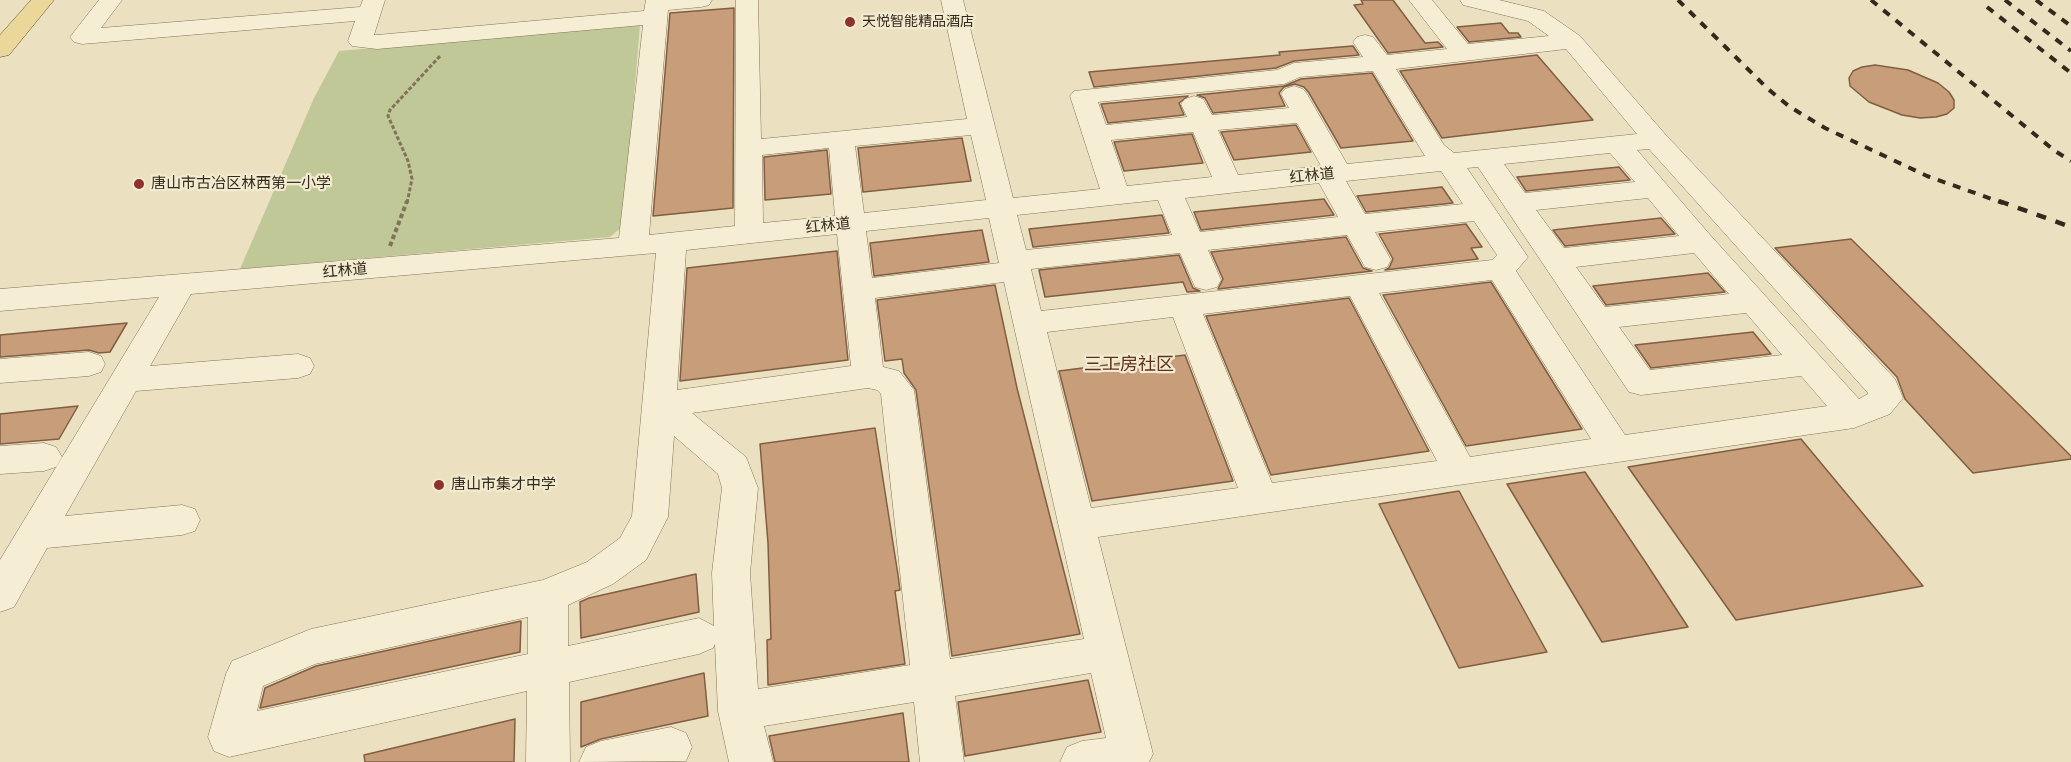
<!DOCTYPE html>
<meta charset="utf-8">
<style>
body{margin:0}
canvas{display:block;background:#ebe1c1}
</style>
<canvas width="2071" height="762"></canvas>
<script>
const context = document.querySelector('canvas').getContext('2d');
context.lineJoin = 'round';
function fill(path, color) { context.fillStyle = color; context.fill(path, 'evenodd'); }
const toPath = rows => new Path2D(rows.map(r => 'M' + r).join(''));
function stroke(path, color, width, dash) { context.strokeStyle = color; context.lineWidth = width; context.lineCap = dash ? 'butt' : 'round'; context.setLineDash(dash || []); context.stroke(path); }
function write(font, color, halo, rows, align = 'center') {
  context.font = font + ' "Libre Baskerville","Noto Sans SC",serif'; context.lineWidth = 4.5; context.setLineDash([]); context.textBaseline = 'middle'; context.strokeStyle = halo; context.fillStyle = color; for (const [text, x, y, turn = 0] of rows) {
    context.save(); context.translate(x, y); context.rotate((+turn || 0) * Math.PI / 180); context.textAlign = isNaN(turn) ? turn : align; if (halo) context.strokeText(text, 0, 0); context.fillText(text, 0, 0); context.restore();
  }
}
fill(toPath([
 [640,25,623,226,610,237,240,269,314,98,339,51]
]), '#bfc896');
const building = toPath([
 [1361,0,1393,0,1425,43,1438,42,1443,47,1388,53,1354,5,1363,4,1361,0],
 [734,8,733,208,653,216,670,13,734,8],
 [1501,23,1509,33,1518,33,1521,37,1469,42,1457,27,1501,23],
 [1353,46,1359,55,1294,61,1276,68,1094,87,1089,72,1280,55,1279,52,1353,46],
 [1537,55,1593,120,1442,138,1400,71,1537,55],
 [1875,65,1908,70,1938,83,1949,92,1954,100,1954,108,1947,114,1936,117,1920,118,1902,115,1869,102,1850,86,1849,78,1853,71,1862,67,1875,65],
 [1372,73,1413,141,1341,148,1309,93,1304,87,1295,84,1284,87,1279,93,1285,106,1213,113,1205,98,1197,95,1284,86,1301,79,1372,73],
 [1188,96,1179,103,1184,115,1108,123,1101,104,1188,96],
 [1296,125,1311,152,1234,160,1221,132,1296,125],
 [1192,134,1203,163,1124,171,1114,142,1192,134],
 [962,138,971,181,863,192,858,148,962,138],
 [827,150,831,194,765,200,764,157,827,150],
 [1619,167,1630,180,1526,191,1517,177,1619,167],
 [1442,187,1453,203,1366,212,1357,196,1442,187],
 [1324,199,1334,215,1201,230,1194,212,1324,199],
 [1162,215,1169,233,1033,247,1029,229,1162,215],
 [1661,218,1675,234,1565,246,1553,230,1661,218],
 [1466,224,1482,247,1471,248,1478,259,1385,270,1389,268,1393,259,1379,234,1466,224],
 [982,230,989,262,874,276,870,243,982,230],
 [1346,237,1363,268,1372,271,1218,289,1223,279,1211,252,1346,237],
 [1851,239,2071,456,2071,459,1973,473,1905,399,1897,377,1775,248,1851,239],
 [837,251,848,360,680,381,687,268,837,251],
 [1179,255,1193,288,1200,291,1187,292,1183,282,1045,297,1039,270,1179,255],
 [1708,273,1725,292,1606,305,1593,286,1708,273],
 [1491,282,1582,429,1466,446,1383,295,1491,282],
 [995,285,1017,388,1080,634,952,656,916,390,904,373,902,359,885,361,877,300,995,285],
 [1349,298,1429,451,1271,475,1206,316,1349,298],
 [127,323,110,352,99,353,89,350,0,357,0,335,127,323],
 [1753,332,1771,354,1651,368,1635,345,1753,332],
 [1185,355,1233,481,1092,501,1059,371,1185,355],
 [78,406,59,439,0,444,0,414,78,406],
 [875,428,898,575,900,590,895,591,905,664,768,685,767,640,771,639,768,543,760,444,875,428],
 [1801,439,1923,586,1736,620,1628,467,1801,439],
 [1585,472,1646,563,1688,627,1602,642,1507,484,1585,472],
 [1459,491,1510,585,1547,652,1459,668,1379,504,1459,491],
 [696,574,699,612,581,638,580,602,589,598,696,574],
 [521,621,520,652,260,708,265,688,316,666,521,621],
 [704,673,708,716,601,739,581,747,581,702,704,673],
 [1088,680,1101,732,965,756,958,702,1088,680],
 [903,713,909,762,775,762,769,736,903,713],
 [515,719,514,762,365,762,364,755,515,719]
]);
fill(building, '#c79e79');
stroke(building, '#815e41', 1.5);
const minor = toPath([
 [99,0,122,0,101,28,360,7,363,0,385,0,374,35,377,35,644,11,646,0,712,0,709,5,701,7,668,10,649,235,735,226,736,0,758,0,761,139,967,119,941,0,963,0,1013,198,1100,189,1070,96,1074,91,1277,70,1294,63,1363,57,1353,42,1357,37,1365,35,1373,37,1387,55,1447,49,1409,0,1432,0,1468,44,1549,36,1528,21,1463,5,1460,0,1499,0,1544,11,1580,36,1665,134,1895,379,1903,398,1890,414,1854,428,1098,537,1153,754,1149,762,1060,762,1067,747,1082,741,1106,738,1091,673,955,696,964,762,920,762,914,702,764,726,773,762,729,762,718,711,715,644,713,648,699,654,569,682,570,762,526,762,527,691,229,757,214,751,208,737,226,674,232,661,311,629,543,580,587,562,620,538,632,516,656,253,191,294,150,366,298,354,310,358,314,366,310,374,298,378,136,391,65,516,182,505,195,509,200,520,195,531,182,535,47,548,14,607,0,612,0,560,159,297,0,311,0,289,619,238,643,25,377,49,352,46,348,41,355,21,82,44,74,42,70,37,99,0],
 [1566,49,1637,134,1454,153,1444,145,1396,69,1566,49],
 [1373,71,1425,156,1347,164,1307,94,1303,89,1294,86,1285,89,1281,94,1289,108,1212,115,1203,99,1194,96,1185,99,1181,104,1187,117,1106,125,1098,102,1284,84,1300,77,1373,71],
 [1297,123,1321,166,1238,175,1218,130,1297,123],
 [1193,132,1212,177,1127,186,1111,140,1193,132],
 [971,135,986,200,864,213,855,146,971,135],
 [829,148,835,216,763,223,762,155,829,148],
 [1649,149,1868,393,1868,394,1859,399,1711,236,1637,150,1649,149],
 [1610,153,1635,182,1525,193,1504,164,1610,153],
 [1478,167,1629,392,1641,395,1801,376,1827,406,1625,435,1516,271,1528,257,1467,168,1478,167],
 [1441,171,1463,204,1365,214,1346,181,1441,171],
 [1319,183,1338,217,1200,232,1185,198,1319,183],
 [1648,198,1679,236,1564,248,1536,210,1648,198],
 [1158,200,1172,235,1026,250,1017,215,1158,200],
 [989,218,999,263,872,278,866,231,989,218],
 [1474,221,1497,255,1492,260,1041,311,1031,269,1180,253,1195,287,1206,290,1217,287,1221,280,1208,250,1347,235,1365,267,1376,270,1387,267,1391,260,1375,232,1474,221],
 [837,234,851,366,677,390,686,250,837,234],
 [1694,253,1729,294,1605,307,1576,267,1694,253],
 [1492,280,1591,439,1470,457,1379,293,1492,280],
 [1004,282,1084,639,950,659,914,390,899,371,883,367,875,298,1004,282],
 [1350,296,1437,461,1272,483,1203,314,1350,296],
 [1746,313,1782,355,1650,370,1619,327,1746,313],
 [1173,317,1238,488,1091,508,1047,332,1173,317],
 [868,388,877,390,881,394,910,665,758,689,750,573,758,488,746,457,692,413,868,388],
 [674,436,718,474,722,488,712,573,714,626,699,618,568,646,568,605,613,584,646,560,668,517,674,436],
 [528,617,528,654,257,711,263,686,315,664,528,617],
 [89,352,101,356,105,364,101,372,89,376,0,383,0,359,89,352],
 [44,443,56,447,62,457,56,467,44,471,0,474,0,446,44,443],
 [671,727,686,733,692,747,686,761,579,762,586,747,601,741,671,727]
]);
const major = toPath([
 [31,0,54,0,9,55,0,57,0,35,31,0]
]);
stroke(minor, '#83725a', 1);
stroke(major, '#51402e', 1);
stroke(toPath([
 [407,203,412,179,408,161,388,116,390,110,441,55]
]), '#83725a', 3, [4, 2]);
stroke(toPath([
 [390,246,407,201]
]), '#83725a', 4, [4.5, 3]);
fill(minor, '#f6eed4');
fill(major, '#ecd79b');
stroke(toPath([
 [1678,0,1768,89,1790,107,1825,128,1927,176,2003,203],
 [1871,0,2055,151,2071,161],
 [2005,0,2071,51],
 [2036,0,2071,26],
 [1987,7,2071,73]
]), '#34291d', 4, [8, 8]);
stroke(toPath([
 [1999,201,2071,227]
]), '#34291d', 4.5, [10, 10]);
for (const [x, y, r, color] of [
 [850,22,6,"#8e322e"],
 [139,184,6,"#8e322e"],
 [439,485,6,"#8e322e"]
]) { const dot = new Path2D(); dot.arc(x, y, r, 0, 2 * Math.PI); context.fillStyle = color; context.fill(dot); stroke(dot, '#f3ebd0', 2); }
write('14px', '#34291d', '#f3ebd0', [
 ["天悦智能精品酒店",862,22]
], 'left');
write('15px', '#34291d', '#f3ebd0', [
 ["红林道",1312,176,-6],
 ["红林道",828,226,-6],
 ["红林道",345,271,-5]
]);
write('15px', '#34291d', '#f3ebd0', [
 ["唐山市古冶区林西第一小学",151,184],
 ["唐山市集才中学",451,485]
], 'left');
write('18px', '#5e3020', '#f3ebd0', [
 ["三工房社区",1129,365]
]);
</script>
